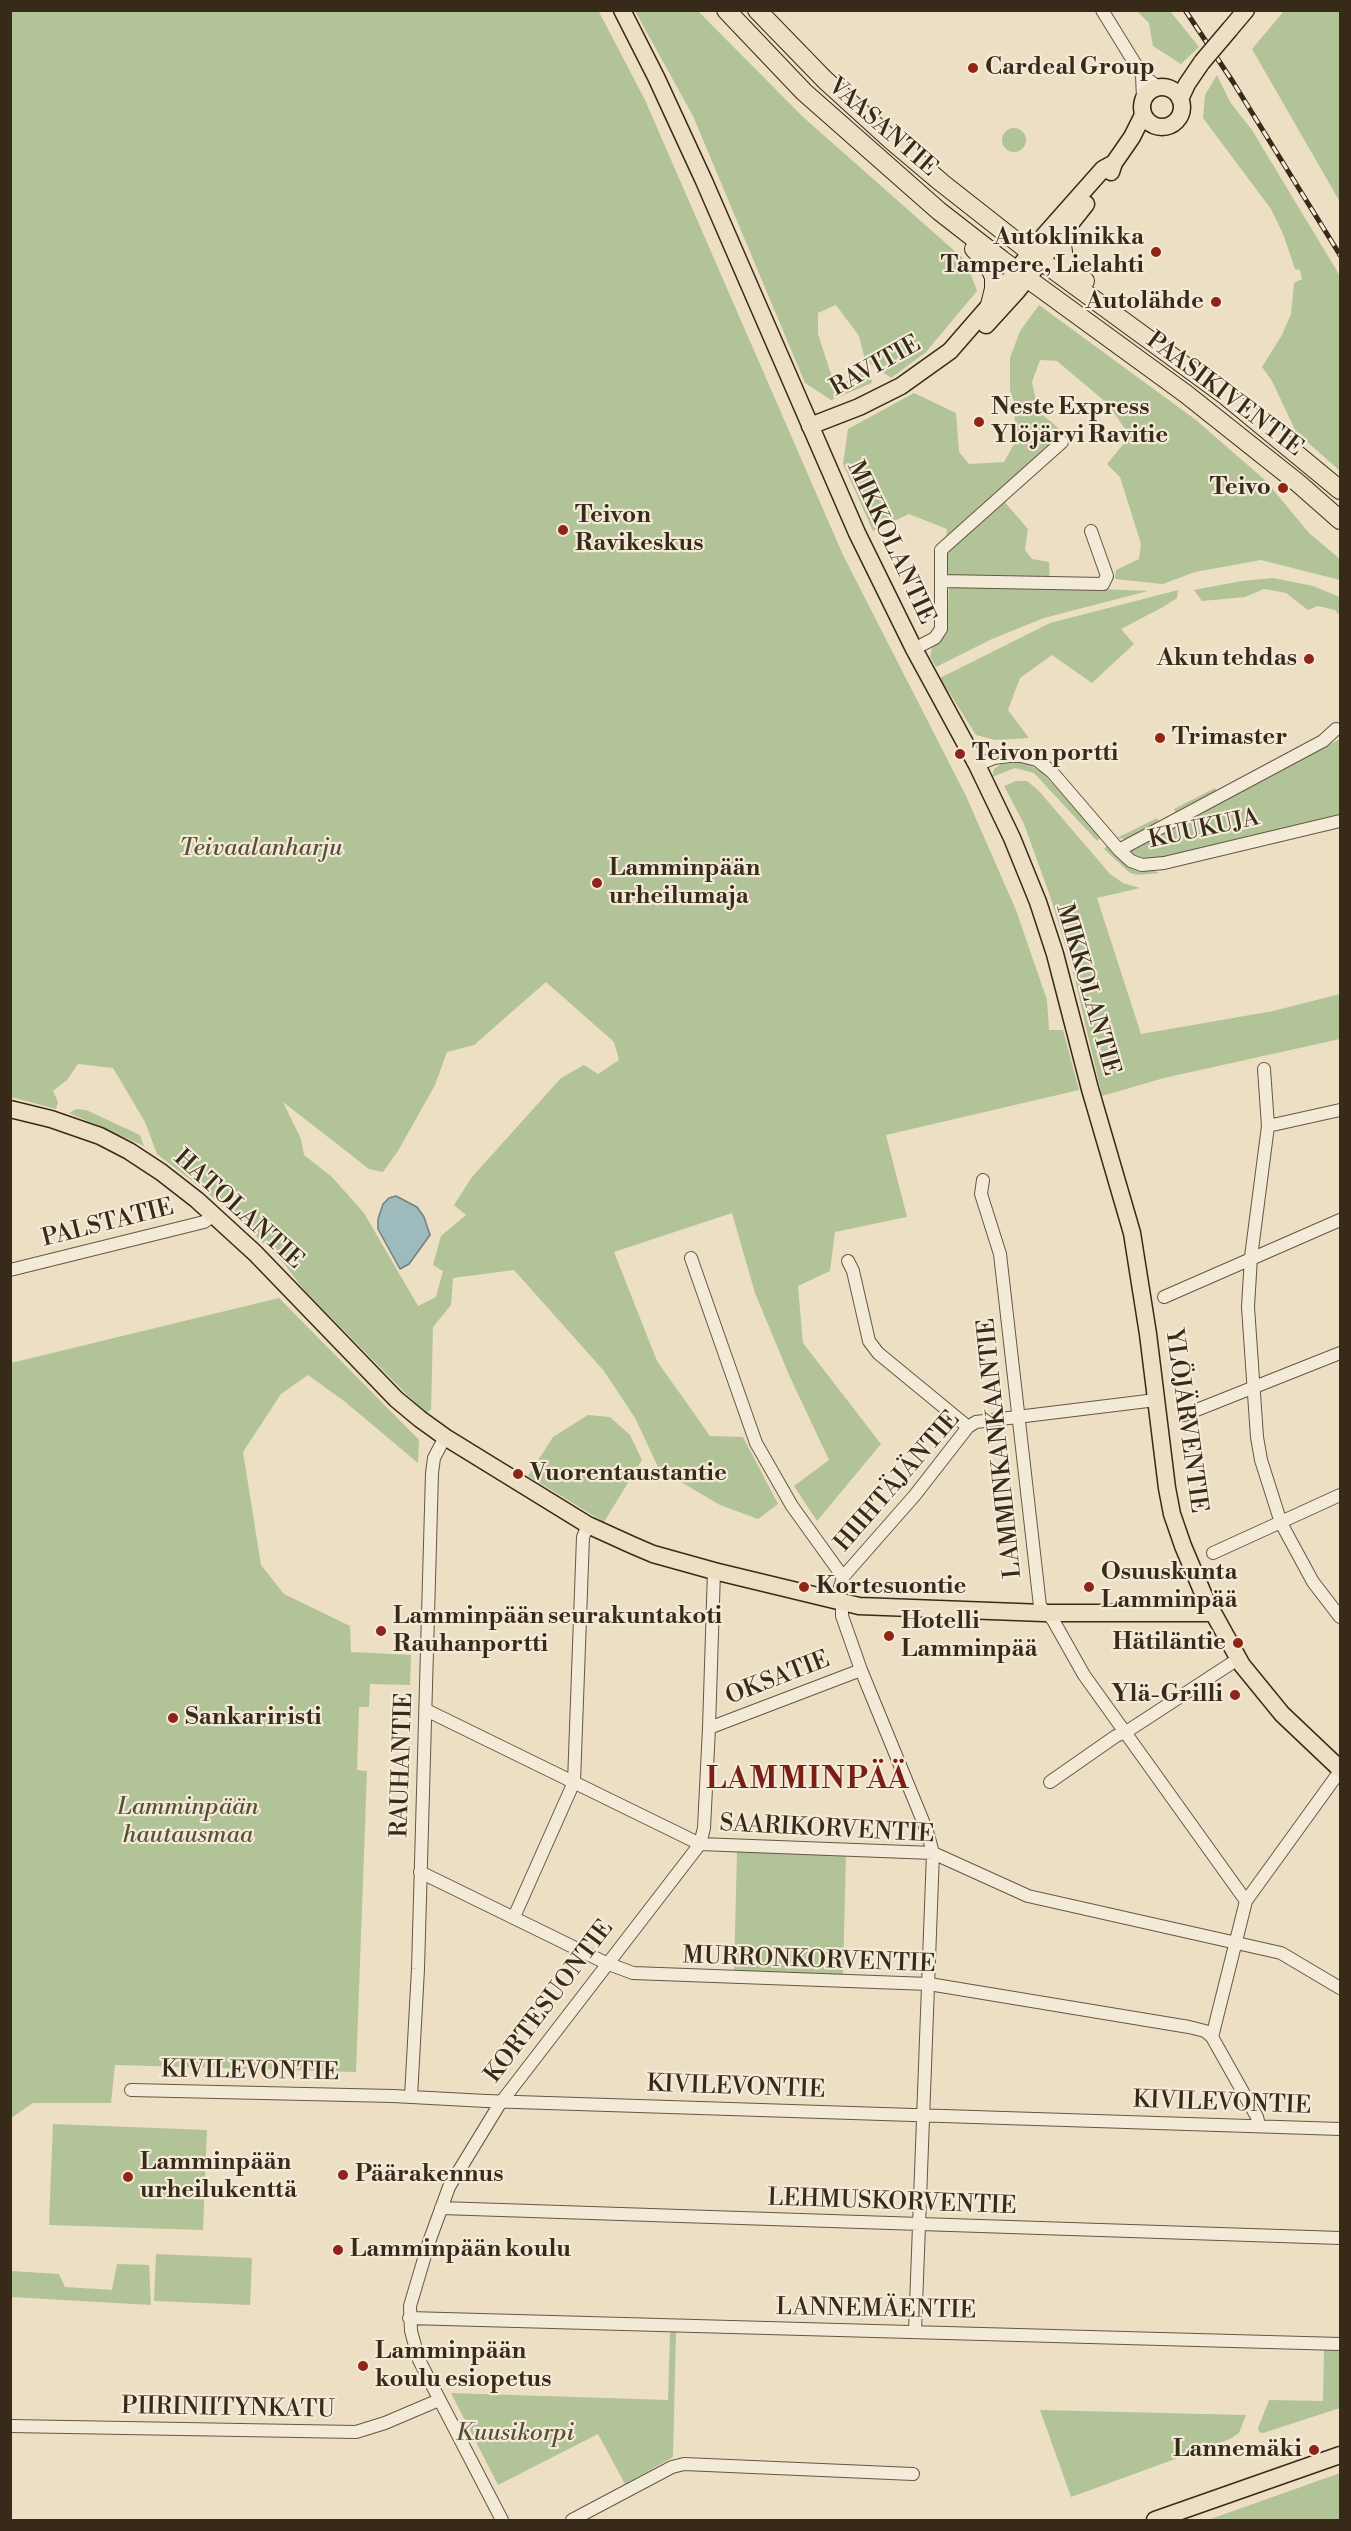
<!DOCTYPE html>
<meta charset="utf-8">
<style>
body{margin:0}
#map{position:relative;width:1351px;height:2531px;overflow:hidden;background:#eddfc3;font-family:"Libre Bodoni",serif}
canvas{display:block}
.frame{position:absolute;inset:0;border:12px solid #382a18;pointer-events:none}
</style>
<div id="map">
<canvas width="1351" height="2531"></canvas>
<div class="frame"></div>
</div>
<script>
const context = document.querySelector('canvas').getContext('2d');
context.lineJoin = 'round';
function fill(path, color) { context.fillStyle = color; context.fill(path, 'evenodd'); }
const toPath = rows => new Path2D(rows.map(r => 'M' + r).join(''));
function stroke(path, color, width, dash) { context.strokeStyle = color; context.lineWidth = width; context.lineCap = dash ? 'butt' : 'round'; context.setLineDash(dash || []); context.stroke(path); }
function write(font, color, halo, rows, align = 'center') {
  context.font = font + ' "Libre Bodoni",serif'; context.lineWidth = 4.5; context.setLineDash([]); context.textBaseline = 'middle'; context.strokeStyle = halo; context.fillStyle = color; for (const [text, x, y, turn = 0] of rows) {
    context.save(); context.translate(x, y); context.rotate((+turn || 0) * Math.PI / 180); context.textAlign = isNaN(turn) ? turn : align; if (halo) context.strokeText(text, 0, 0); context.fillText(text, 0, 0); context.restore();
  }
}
fill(toPath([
 [598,10,645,100,843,555,966,796,1016,910,1047,1000,1049,1030,1063,1030,1079,1090,886,1135,907,1217,835,1232,830,1271,798,1286,803,1343,881,1444,817,1521,794,1486,829,1460,789,1375,755,1293,732,1213,614,1252,657,1361,710,1436,743,1437,778,1504,758,1519,720,1505,659,1469,635,1418,604,1371,514,1270,453,1278,451,1305,433,1327,431,1410,425,1413,304,1290,282,1261,222,1204,157,1154,145,1122,113,1068,78,1064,67,1080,53,1091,58,1102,56,1109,11,1097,10,11],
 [546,982,614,1042,619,1060,598,1074,584,1065,561,1078,472,1177,454,1205,466,1215,441,1236,433,1265,443,1271,436,1297,418,1306,364,1213,332,1177,304,1155,301,1139,283,1102,369,1169,383,1172,398,1151,435,1085,447,1052,474,1045],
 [635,11,698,11,803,117,966,261,977,291,926,352,891,378,865,360,859,336,836,305,818,313,818,334,831,374,841,385,861,372,871,376,872,383,831,400,805,383,693,116],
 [1137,11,1170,11,1199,47,1181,64,1153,46,1149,23],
 [1284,11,1340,11,1340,202,1252,49],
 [1217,75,1230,102,1252,130,1340,276,1340,471,1296,432,1272,381,1262,367,1282,335,1291,314,1294,283,1302,279,1300,270,1295,269,1283,234,1271,209,1203,118,1205,95],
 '1002 140a12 12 0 1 1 24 0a12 12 0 1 1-24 0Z',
 [1039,305,1196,420,1266,481,1309,533,1340,559,1340,580,1261,560,1195,572,1163,584,1115,579,1116,570,1139,559,1141,544,1120,477,1107,464,1130,436,1108,404,1057,361,1040,360,1032,382,1038,411,1063,432,1055,445,946,541,947,529,909,514,873,531,843,464,848,429,914,393,956,413,959,452,969,464,1004,462,1014,444,1015,405,1010,390,1010,358,1020,331],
 [1002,499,1028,529,1025,550,1032,559,1049,562,1050,581,948,579,947,549],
 [1273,578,1313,586,1340,597,1340,616,1335,610,1318,606,1308,610,1286,593,1264,589,1245,597,1202,601,1194,590,1242,581],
 [949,585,1102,589,1148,591,1044,618,992,639,936,667,930,657,932,647,947,634],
 [1178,590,1177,598,1163,607,1121,629,1134,644,1092,683,1052,655,1020,678,1008,710,1029,738,995,740,976,735,940,678,1050,623],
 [1340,739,1340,817,1175,856,1142,860,1134,856,1130,850],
 [1011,762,1026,763,1042,772,1101,837,1097,841,1034,773,1015,768,992,777,994,769,1001,764],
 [1016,781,1027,781,1039,791,1110,874,1123,883,1140,888,1097,898,1141,1034,1273,1011,1340,994,1340,1039,1164,1078,1102,1096,1072,967,1050,896,1024,824,1004,786],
 [1215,788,1217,793,1176,814,1174,809],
 [1157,818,1159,823,1127,839,1117,838],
 [1108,845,1134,869,1154,870,1159,873,1138,875,1130,873,1104,849],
 [76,1109,86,1110,140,1135,144,1146,69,1113],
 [279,1298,419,1440,418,1463,344,1401,308,1375,281,1394,243,1452,261,1565,284,1594,350,1626,351,1652,411,1655,410,1685,370,1684,369,1707,359,1707,357,1770,367,1771,356,2072,115,2065,111,2103,33,2103,11,2118,11,1363],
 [588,1415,610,1417,630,1435,642,1460,604,1522,528,1476,553,1437],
 [737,1850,846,1854,843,1975,734,1973],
 [53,2124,207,2130,203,2230,49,2225],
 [156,2254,252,2258,250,2305,154,2301],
 [117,2264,149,2265,151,2305,11,2297,11,2271,59,2274,65,2287,112,2290],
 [670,2332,676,2332,673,2457,625,2484,598,2434,498,2485,451,2393,668,2400],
 [1324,2349,1340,2350,1340,2408,1263,2433,1259,2432,1258,2428,1269,2400,1323,2401],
 [1040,2410,1246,2415,1239,2433,1230,2439,1071,2497],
 [1340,2473,1340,2520,1208,2520,1326,2478]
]), '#b3c398');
const water = toPath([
 [396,1196,417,1207,424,1217,430,1235,409,1264,400,1269,378,1229,378,1219,383,1204,389,1198,396,1196]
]);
fill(water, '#9dbabd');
stroke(water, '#75807b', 1.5);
const minor = toPath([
 [1102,10,1142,75,1158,87],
 [1142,75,1143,99],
 [942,581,1103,584,1107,576,1091,531],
 [914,649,935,638,941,629,941,550,1062,442],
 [977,765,994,758,1009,756,1021,756,1037,760,1052,772,1119,850,1131,861,1142,865,1164,863,1340,821],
 [1119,850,1323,741,1336,729],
 [1264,1069,1268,1126,1251,1257,1248,1307,1257,1437,1261,1460,1281,1523,1313,1582,1340,1617],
 [1268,1126,1340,1110],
 [983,1180,981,1194,1000,1254,1040,1606,1053,1620,1084,1675,1246,1901],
 [691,1258,756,1443,792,1506,843,1577],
 [848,1261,853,1271,869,1341,878,1353,968,1427],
 [10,1270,204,1222,214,1215],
 [1164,1297,1340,1220],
 [1184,1415,1340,1353],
 [1213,1553,1340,1495],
 [836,1601,843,1577,915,1495,968,1427,976,1422,1156,1400],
 [842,1603,842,1616,861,1670,927,1831,933,1853,915,2332],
 [426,1710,700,1844,933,1853,1028,1896,1281,1953,1340,1988],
 [709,1728,861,1670],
 [1050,1782,1116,1736,1126,1732,1238,1659],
 [420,1872,606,1963,633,1973,929,1984,1189,2027,1205,2031,1212,2037],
 [514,1917,574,1782,583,1537,588,1525],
 [131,2090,393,2096,486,2101,1340,2129],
 [411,2097,418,1969,432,1473,434,1458,445,1437],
 [1259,2125,1257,2117,1212,2037,1246,1901,1340,1771],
 [441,2208,1340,2238],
 [409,2318,1340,2344],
 [10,2426,356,2432,385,2423,439,2400],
 [502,2520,419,2360,411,2331,410,2306,429,2242,449,2187,499,2105,700,1844,704,1828,709,1728,714,1571],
 [572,2520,672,2467,684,2464,913,2474]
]);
const major = toPath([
 [622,10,656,77,704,181,857,533,914,649,977,765,1012,838,1038,902,1055,954,1090,1089,1132,1233,1148,1334,1167,1488,1172,1514,1183,1546,1205,1598,1242,1665,1282,1714,1340,1769],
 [1230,29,1246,10],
 '1142 107a20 20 0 1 1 40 0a20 20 0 1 1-40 0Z',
 [1180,99,1187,84,1202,62],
 [1111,172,1114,163,1132,137,1143,115],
 [986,325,1017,291,1086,204],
 [810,426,859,407,901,386,950,351,990,305,1041,239,1103,169,1114,163],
 [10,1109,51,1119,100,1136,129,1151,161,1172,197,1200,255,1253,396,1399,420,1419,445,1437,588,1525,632,1545,653,1554,714,1571,859,1606,1044,1613,1213,1613],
 [1155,2520,1340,2455]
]);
const highway = toPath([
 [726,10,804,92,939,211,1002,260,1186,394,1298,483,1340,520],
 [757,10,825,80,891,140,942,183,1040,260,1226,396,1340,490],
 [1065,230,1062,245,1064,259,1085,281],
 [974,249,987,262,994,277,994,289,990,305]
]);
stroke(minor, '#655743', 14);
stroke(major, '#382a18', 19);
stroke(highway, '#382a18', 20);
stroke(minor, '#f3ead8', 12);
stroke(major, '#eddfc3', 16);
stroke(highway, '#eddfc3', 18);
const rail = toPath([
 [1185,10,1233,82,1340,255]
]);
stroke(rail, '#382a18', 5);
stroke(rail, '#f3ead8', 3, [9]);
const majorBridge = toPath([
 [1202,62,1230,29]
]);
stroke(majorBridge, '#382a18', 19, []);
stroke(majorBridge, '#eddfc3', 16);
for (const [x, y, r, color] of [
 [973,68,6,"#8f2418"],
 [1156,252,6,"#8f2418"],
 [1216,302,6,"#8f2418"],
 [979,422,6,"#8f2418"],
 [1283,488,6,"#8f2418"],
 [563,530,6,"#8f2418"],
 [1309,659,6,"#8f2418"],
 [1160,738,6,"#8f2418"],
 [960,754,6,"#8f2418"],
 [597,883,6,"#8f2418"],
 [518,1474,6,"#8f2418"],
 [804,1587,6,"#8f2418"],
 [1089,1587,6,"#8f2418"],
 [381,1631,6,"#8f2418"],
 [889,1636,6,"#8f2418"],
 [1238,1643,6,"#8f2418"],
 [1235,1695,6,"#8f2418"],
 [173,1718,6,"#8f2418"],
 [343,2175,6,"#8f2418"],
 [128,2177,6,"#8f2418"],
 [338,2250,6,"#8f2418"],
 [363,2366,6,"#8f2418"],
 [1314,2450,6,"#8f2418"]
]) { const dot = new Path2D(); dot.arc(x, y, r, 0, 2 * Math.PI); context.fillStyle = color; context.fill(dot); stroke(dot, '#f3ead8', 2); }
write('bold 24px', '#382a18', '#f3ead8', [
 ["Cardeal Group",985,68],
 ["Autoklinikka",1144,238,"right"],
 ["Tampere, Lielahti",1144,266,"right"],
 ["Autolähde",1204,302,"right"],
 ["Neste Express",991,408],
 ["Ylöjärvi Ravitie",991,436],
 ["Teivo",1271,488,"right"],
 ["Teivon",575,516],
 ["Ravikeskus",575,544],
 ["Akun tehdas",1297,659,"right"],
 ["Trimaster",1172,738],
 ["Teivon portti",972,754],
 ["Lamminpään",609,869],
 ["urheilumaja",609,897],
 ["Vuorentaustantie",530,1474],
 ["Osuuskunta",1101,1573],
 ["Lamminpää",1101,1601],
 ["Kortesuontie",816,1587],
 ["Lamminpään seurakuntakoti",393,1617],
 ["Rauhanportti",393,1645],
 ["Hotelli",901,1622],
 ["Lamminpää",901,1650],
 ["Hätiläntie",1226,1643,"right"],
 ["Ylä-Grilli",1223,1695,"right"],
 ["Sankariristi",185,1718],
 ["Lamminpään",140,2163],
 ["urheilukenttä",140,2191],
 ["Päärakennus",355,2175],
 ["Lamminpään koulu",350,2250],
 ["Lamminpään",375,2352],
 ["koulu esiopetus",375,2380],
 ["Lannemäki",1302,2450,"right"]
], 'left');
write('24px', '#382a18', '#f3ead8', [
 ["VAASANTIE",882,128,41],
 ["RAVITIE",876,367,-29],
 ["PAASIKIVENTIE",1224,395,37],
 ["MIKKOLANTIE",890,543,65],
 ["KUUKUJA",1204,830,-12],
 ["MIKKOLANTIE",1087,990,74],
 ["HATOLANTIE",238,1210,42],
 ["PALSTATIE",108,1224,-14],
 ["YLÖJÄRVENTIE",1185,1421,82],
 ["LAMMINKANKAANTIE",1001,1448,-96],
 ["HIIHTÄJÄNTIE",898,1482,-49],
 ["OKSATIE",778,1679,-21],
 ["RAUHANTIE",403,1765,-88],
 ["SAARIKORVENTIE",827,1830,3],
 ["MURRONKORVENTIE",809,1961,2],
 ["KORTESUONTIE",550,2002,-53],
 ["KIVILEVONTIE",250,2072,1],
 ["KIVILEVONTIE",736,2088,2],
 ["KIVILEVONTIE",1222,2104,2],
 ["LEHMUSKORVENTIE",892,2203,2],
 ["LANNEMÄENTIE",876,2310,1],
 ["PIIRINIITYNKATU",228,2409,1]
]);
write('italic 24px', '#575038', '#f3ead8', [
 ["Teivaalanharju",261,849],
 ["Lamminpään",188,1808],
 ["hautausmaa",188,1836],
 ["Kuusikorpi",515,2434]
]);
context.letterSpacing = '1.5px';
write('bold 30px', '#7a1f14', '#f3ead8', [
 ["LAMMINPÄÄ",808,1781]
]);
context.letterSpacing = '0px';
</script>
